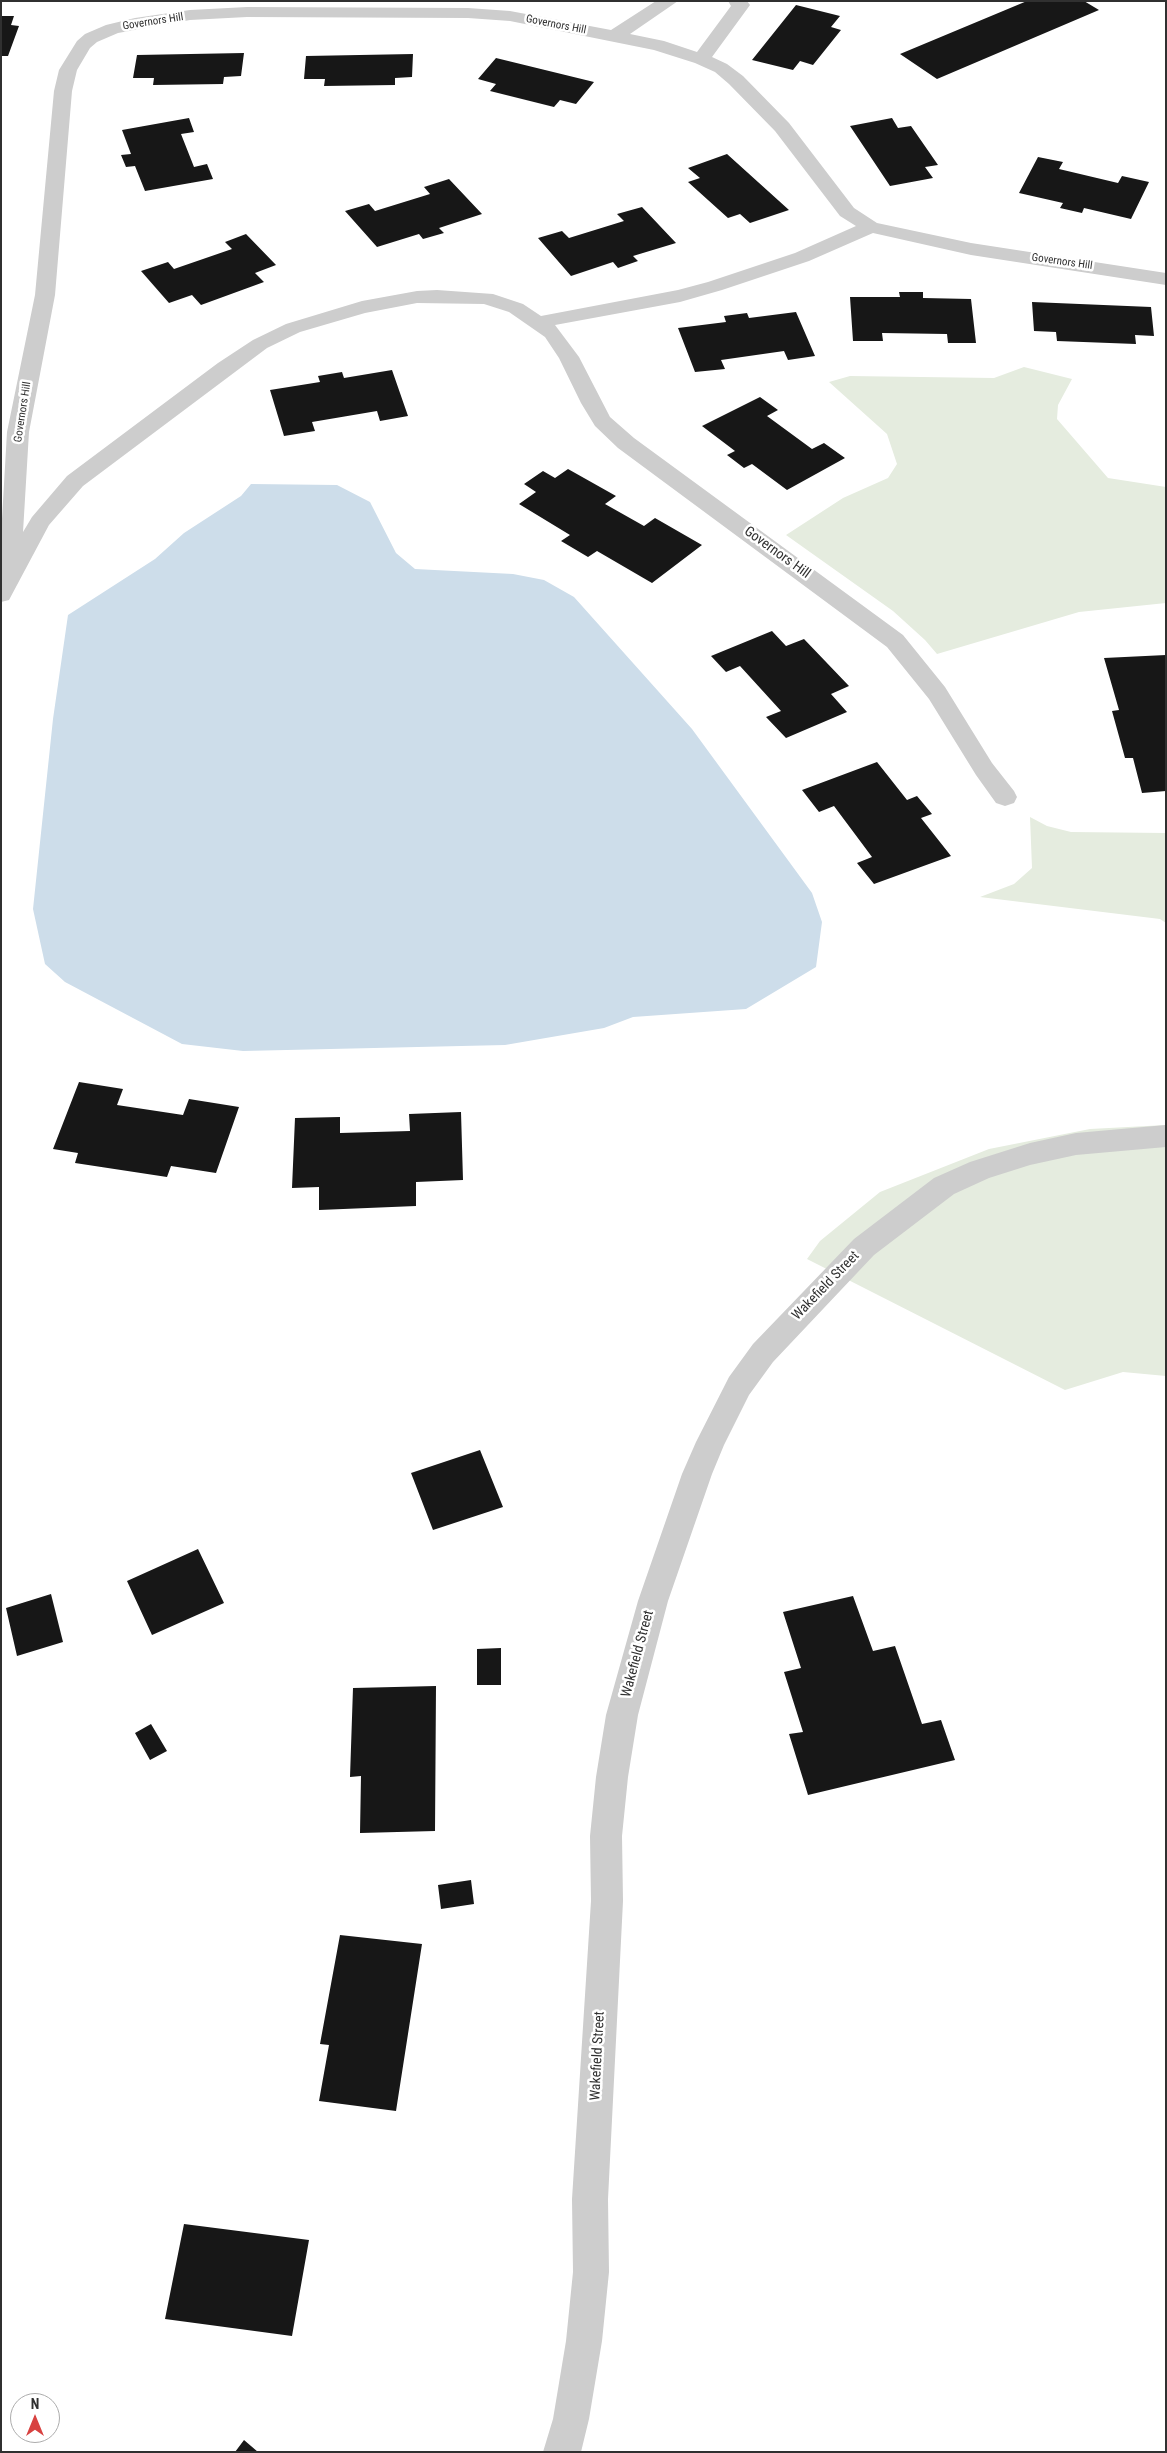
<!DOCTYPE html>
<style>
body{margin:0}
#map{position:relative;width:1167px;height:2453px;overflow:hidden;background:#fff;font-family:"Roboto Condensed",sans-serif}
canvas{display:block}
.frame{position:absolute;inset:0;border:2px solid #303030;pointer-events:none}
.north{position:absolute;left:10px;top:2393px;width:50px;height:50px;box-sizing:border-box;background:#fff;border:1px solid #acacac;border-radius:50%;rotate:0deg;font-size:14px;font-weight:700;line-height:20px;text-align:center;color:#303030}
.north::after{content:'';display:block;margin:auto;width:18px;height:22px;background:#d84241;clip-path:polygon(50% 0,100% 100%,50% 72%,0 100%)}
</style>
<div id="map">
<canvas width="1167" height="2453"></canvas>
<div class="frame"></div>
<div class="north">N</div>
</div>
<script>
const context = document.querySelector('canvas').getContext('2d');
context.lineJoin = 'round';
function fill(path, color) { context.fillStyle = color; context.fill(path, 'evenodd'); }
const toPath = rows => new Path2D(rows.map(r => 'M' + r).join(''));
function write(font, color, halo, rows, align = 'center') {
  context.font = font + ' "Roboto Condensed",sans-serif'; context.lineWidth = 5; context.setLineDash([]); context.textBaseline = 'middle'; context.strokeStyle = halo; context.fillStyle = color; for (const [text, x, y, turn = 0] of rows) {
    context.save(); context.translate(x, y); context.rotate((+turn || 0) * Math.PI / 180); context.textAlign = isNaN(turn) ? turn : align; if (halo) context.strokeText(text, 0, 0); context.fillText(text, 0, 0); context.restore();
  }
}
fill(toPath([
 [1024,367,1072,379,1058,405,1057,419,1108,478,1166,487,1166,603,1079,612,937,654,925,640,893,611,786,535,843,498,888,478,897,464,887,434,829,382,850,376,994,378],
 [1030,817,1047,826,1071,832,1166,833,1166,923,1160,919,980,897,1014,884,1032,868],
 [1166,1125,1166,1376,1123,1372,1065,1390,807,1259,820,1241,880,1192,989,1149,1090,1129]
]), '#e5ecdf');
fill(toPath([
 [251,484,337,485,370,502,396,553,415,569,513,574,544,580,574,597,692,729,812,893,822,922,816,967,746,1009,633,1017,604,1028,505,1045,243,1051,182,1044,65,982,45,964,33,909,53,719,68,615,155,559,184,533,241,496]
]), '#cdddea');
fill(toPath([
 [1027,1,1084,1,1099,10,937,79,900,54],
 [796,5,840,16,831,27,841,30,813,65,800,61,793,70,752,60],
 [1,16,14,16,11,25,19,26,8,56,1,56],
 [244,53,241,76,224,77,223,84,153,85,154,78,133,78,137,55],
 [413,54,412,77,395,78,395,85,324,86,325,79,304,79,306,56],
 [496,58,594,82,576,104,560,100,554,107,490,91,496,84,478,79],
 [189,118,194,132,181,134,194,167,207,164,213,179,145,191,135,166,126,167,121,155,131,154,122,130],
 [892,118,898,128,911,126,938,165,925,167,933,178,890,186,850,126],
 [727,154,789,210,750,223,740,214,728,218,688,182,700,178,688,168],
 [1038,157,1063,162,1059,169,1118,183,1122,176,1149,182,1131,219,1084,208,1082,213,1060,208,1063,203,1019,193],
 [449,179,482,214,439,228,444,233,423,239,419,234,377,247,345,211,369,204,375,211,430,194,424,187],
 [642,207,676,243,633,256,638,261,618,268,613,262,571,276,538,238,562,231,569,238,624,221,617,214],
 [246,234,276,265,255,273,264,282,201,305,192,295,169,303,141,271,168,262,174,269,232,249,225,242],
 [899,292,923,292,923,298,971,299,976,343,948,343,947,334,882,333,883,341,853,341,850,297,900,297],
 [1032,302,1151,307,1154,336,1135,335,1136,344,1057,341,1056,332,1034,331],
 [796,312,815,356,788,360,784,351,721,360,725,369,695,372,678,328,726,322,724,316,747,313,749,318],
 [392,370,408,416,380,421,377,411,312,422,315,431,284,436,270,390,320,382,318,376,342,372,344,378],
 [760,397,778,410,767,416,812,449,824,443,845,458,787,490,752,464,744,468,727,455,735,451,702,426],
 [568,469,616,496,605,504,644,526,655,518,702,545,652,583,597,551,588,557,561,541,570,535,519,504,536,492,524,484,543,471,555,478],
 [772,631,786,646,804,639,849,686,831,694,847,712,786,738,766,717,781,711,740,666,726,672,711,656],
 [1166,655,1166,791,1142,793,1133,758,1125,758,1112,711,1119,710,1104,658],
 [877,762,907,800,917,796,932,814,921,818,951,856,874,884,857,863,872,857,834,806,819,812,802,790],
 [79,1082,123,1089,117,1105,183,1115,189,1099,239,1107,216,1173,171,1166,167,1177,75,1163,78,1153,53,1149],
 [461,1112,463,1180,416,1182,416,1206,319,1210,319,1187,292,1188,295,1118,340,1117,340,1133,410,1131,409,1114],
 [480,1450,503,1507,433,1530,411,1473],
 [198,1549,224,1603,152,1635,127,1581],
 [51,1594,63,1642,17,1656,6,1608],
 [853,1596,873,1651,895,1646,922,1724,941,1720,955,1760,808,1795,789,1734,803,1732,784,1672,801,1668,783,1612],
 [501,1648,501,1685,477,1685,477,1649],
 [436,1686,435,1831,360,1833,361,1776,350,1777,353,1688],
 [151,1724,167,1751,150,1760,135,1733],
 [471,1880,474,1904,441,1909,438,1885],
 [340,1935,422,1944,396,2111,319,2101,329,2045,320,2044],
 [184,2224,309,2240,292,2336,165,2319],
 [244,2440,258,2452,235,2452]
]), '#171717');
fill(toPath([
 [656,1,678,1,630,34,664,41,697,52,731,6,728,1,747,1,750,5,712,57,727,64,743,76,789,123,854,208,877,223,971,243,1166,273,1166,285,971,255,873,233,809,261,722,290,680,302,555,325,579,357,610,417,634,438,903,635,945,687,992,763,1014,791,1017,797,1014,803,1005,806,996,803,976,775,929,699,887,647,618,448,595,426,581,403,559,358,545,337,509,312,484,304,417,303,365,313,300,332,267,348,83,486,49,525,9,600,1,602,1,536,7,432,35,295,54,91,59,70,77,41,85,34,106,25,135,18,190,10,247,7,468,8,510,11,611,30,656,1],
 [247,17,468,18,510,21,654,50,695,63,715,72,729,84,775,131,840,216,856,226,795,253,708,282,678,290,541,316,523,304,493,294,437,290,417,291,362,301,286,324,253,340,218,363,67,476,32,517,23,532,29,432,55,295,72,91,77,70,90,48,97,42,118,33,190,20,247,17],
 [1166,1125,1166,1147,1076,1155,1030,1165,989,1178,954,1194,874,1255,773,1362,749,1395,724,1445,712,1474,668,1601,638,1715,628,1777,622,1836,623,1901,608,2199,609,2272,602,2341,589,2419,581,2452,543,2452,553,2419,566,2341,573,2272,572,2199,591,1901,590,1836,596,1777,606,1715,638,1601,682,1474,696,1442,729,1377,753,1344,854,1239,934,1178,970,1162,1030,1143,1076,1133,1166,1125]
]), '#cdcdcd');
write('11px', '#303030', '#fff', [
 ["Governors Hill",153,22,-9],
 ["Governors Hill",556,25,11],
 ["Governors Hill",1062,262,8],
 ["Governors Hill",23,412,-81]
]);
write('14px', '#303030', '#fff', [
 ["Governors Hill",777,553,36],
 ["Wakefield Street",826,1286,-46],
 ["Wakefield Street",638,1654,-75],
 ["Wakefield Street",598,2056,-87]
]);
</script>
